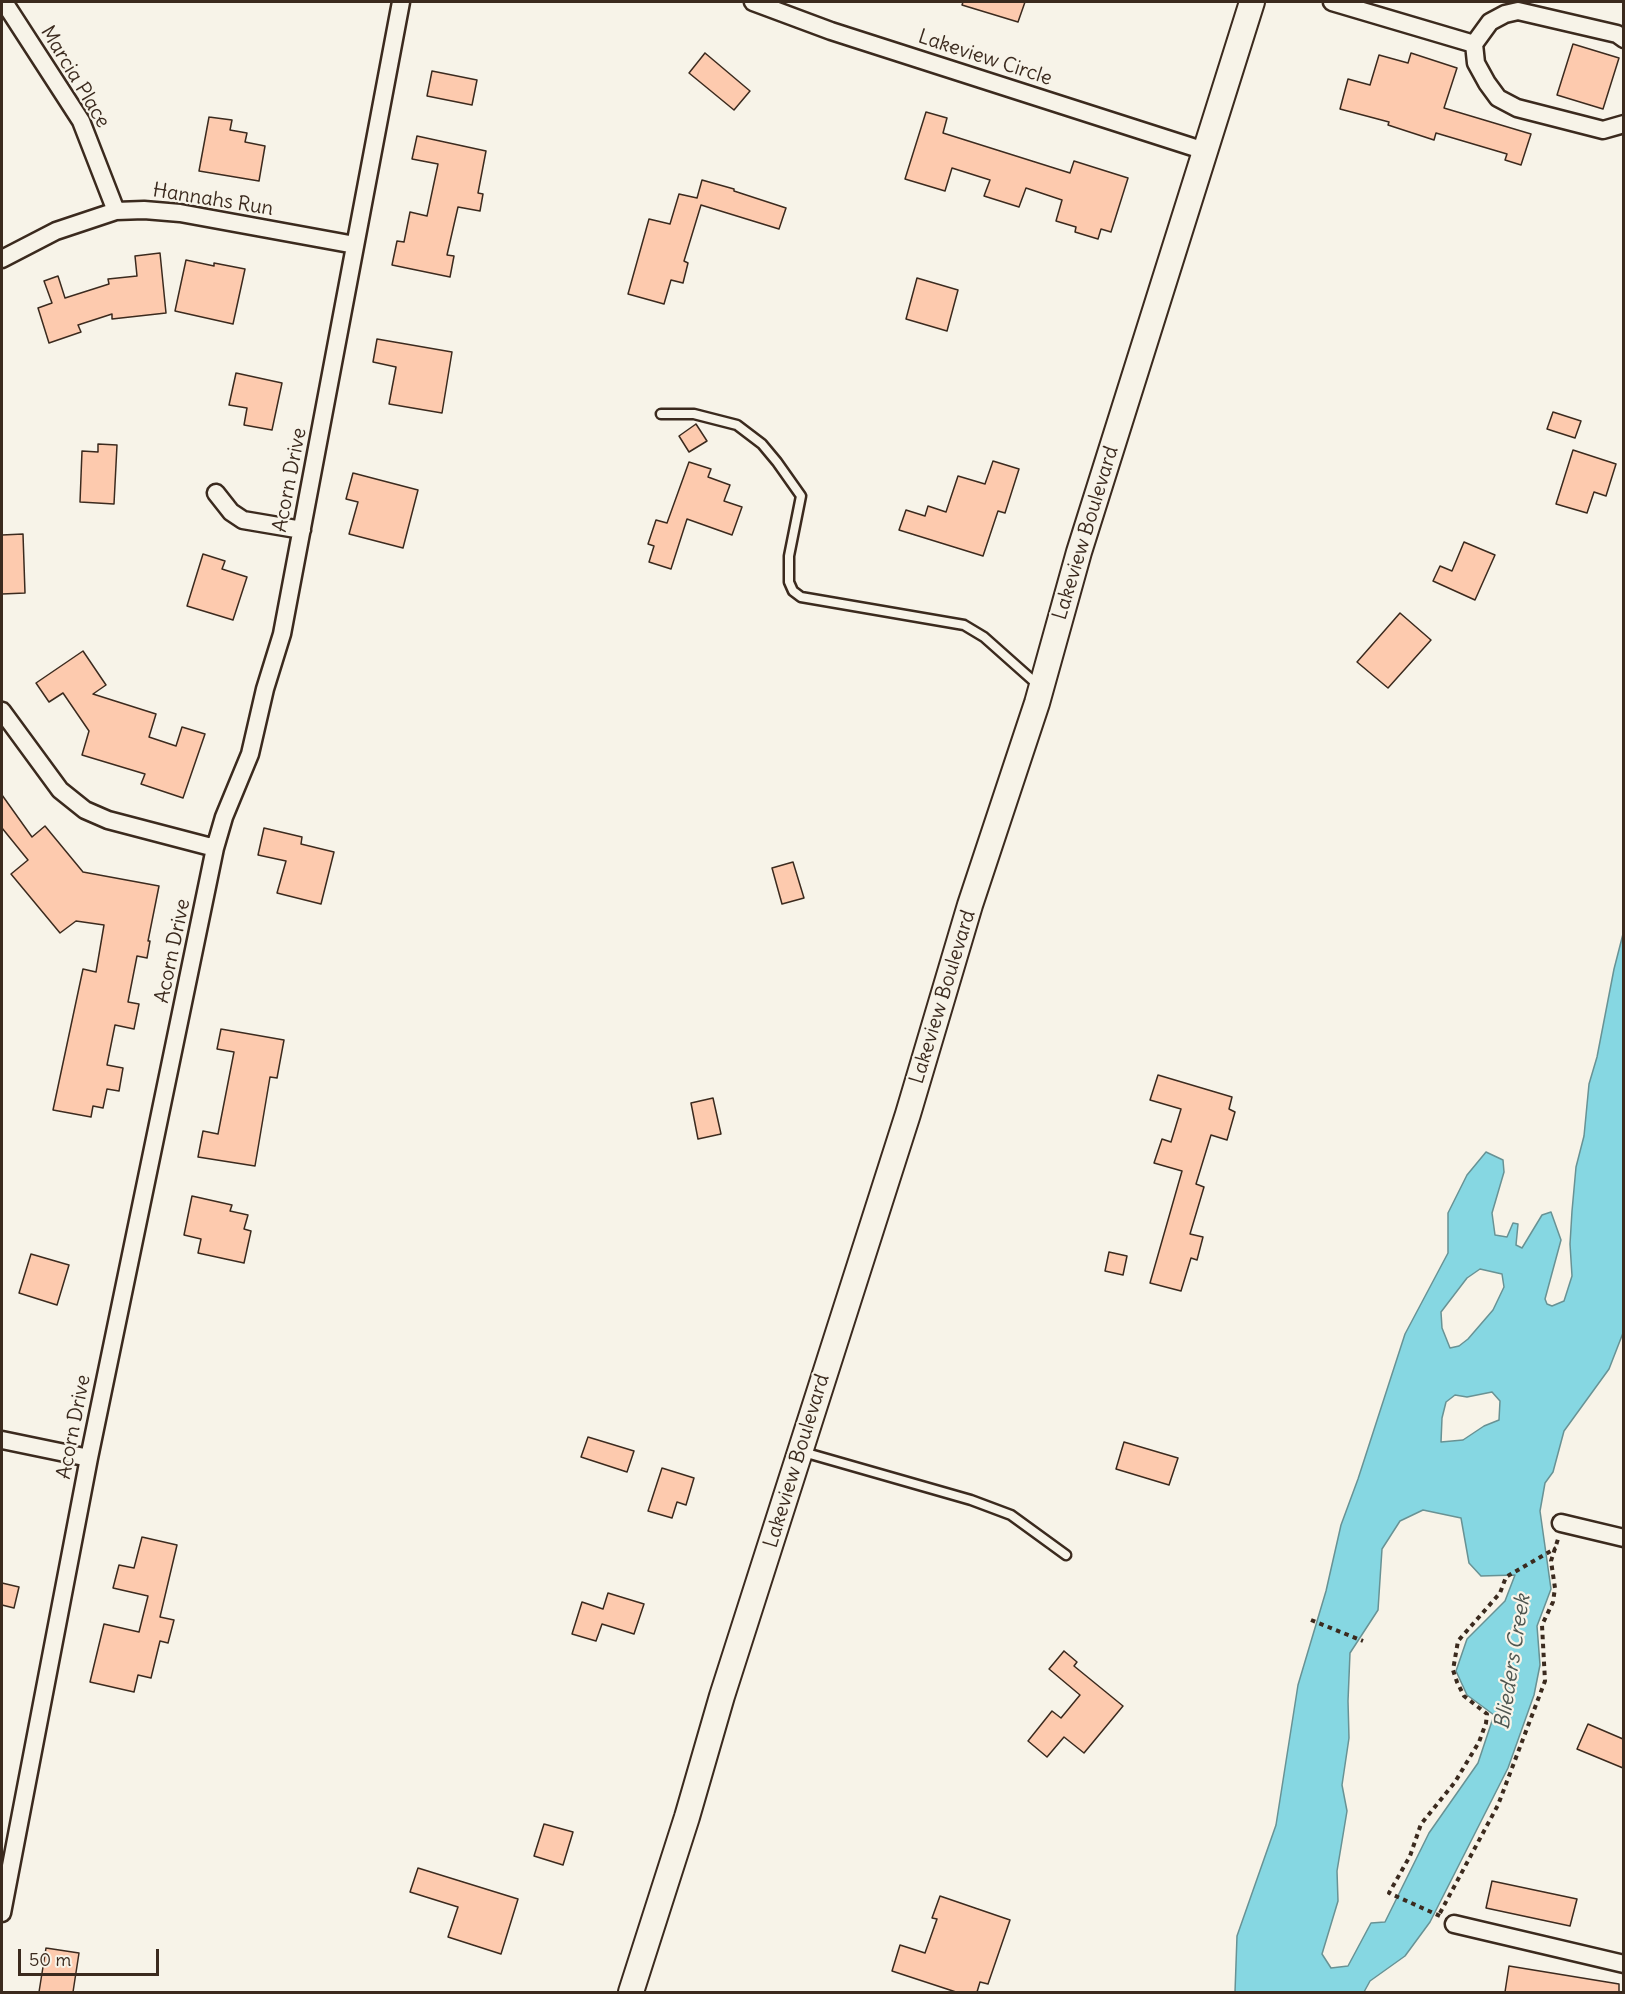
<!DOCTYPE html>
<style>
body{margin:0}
#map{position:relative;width:1625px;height:1994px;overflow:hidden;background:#f7f3e8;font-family:Delius,sans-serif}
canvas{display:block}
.frame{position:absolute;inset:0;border:3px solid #3b2a1e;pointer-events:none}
.scale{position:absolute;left:18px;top:1949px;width:141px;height:27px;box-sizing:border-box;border:3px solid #3b2a1e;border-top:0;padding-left:8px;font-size:18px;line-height:21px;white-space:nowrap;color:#3b2a1e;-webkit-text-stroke:4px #f7f3e8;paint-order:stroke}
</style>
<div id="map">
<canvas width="1625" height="1994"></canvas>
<div class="frame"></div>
<div class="scale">50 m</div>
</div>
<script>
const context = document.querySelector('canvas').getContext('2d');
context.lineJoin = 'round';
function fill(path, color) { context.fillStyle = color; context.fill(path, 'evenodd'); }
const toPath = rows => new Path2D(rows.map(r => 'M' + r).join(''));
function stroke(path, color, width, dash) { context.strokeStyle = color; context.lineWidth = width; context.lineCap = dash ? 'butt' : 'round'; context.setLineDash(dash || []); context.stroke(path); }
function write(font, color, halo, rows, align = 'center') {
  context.font = font + ' Delius,sans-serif'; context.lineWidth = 4.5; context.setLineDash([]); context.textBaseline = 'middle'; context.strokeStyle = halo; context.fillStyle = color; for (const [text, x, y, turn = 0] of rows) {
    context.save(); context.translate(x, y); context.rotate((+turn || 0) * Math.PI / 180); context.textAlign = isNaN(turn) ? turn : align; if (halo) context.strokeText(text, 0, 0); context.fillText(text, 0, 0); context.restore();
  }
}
const water = toPath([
 [1623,934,1623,1333,1609,1369,1564,1431,1553,1472,1545,1483,1540,1511,1551,1589,1537,1626,1540,1665,1534,1695,1508,1768,1430,1922,1405,1956,1370,1981,1364,1992,1235,1992,1237,1936,1276,1825,1298,1685,1326,1591,1341,1525,1358,1479,1405,1334,1448,1253,1448,1213,1467,1175,1486,1152,1503,1160,1504,1172,1492,1213,1495,1235,1507,1237,1513,1223,1518,1224,1516,1245,1522,1248,1542,1215,1551,1212,1561,1240,1545,1299,1547,1304,1552,1306,1564,1301,1572,1276,1570,1244,1572,1211,1576,1167,1584,1136,1589,1084,1597,1057,1614,969,1623,934],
 [1480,1269,1502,1274,1504,1287,1493,1310,1468,1339,1459,1346,1450,1348,1442,1328,1441,1312,1467,1278,1480,1269],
 [1492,1392,1500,1401,1499,1420,1484,1426,1463,1440,1441,1442,1442,1418,1446,1402,1455,1395,1467,1397,1492,1392],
 [1423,1510,1461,1518,1469,1563,1481,1576,1515,1575,1505,1601,1467,1639,1456,1671,1467,1695,1494,1715,1478,1763,1429,1833,1385,1922,1371,1923,1348,1966,1331,1968,1322,1954,1338,1901,1337,1871,1347,1811,1342,1785,1349,1738,1348,1701,1350,1653,1378,1610,1382,1549,1400,1521,1423,1510]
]);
fill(water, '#86d7e2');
stroke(water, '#689294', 1.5);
const building = toPath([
 [963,2,1025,2,1018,22,962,5,963,2],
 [1573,44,1619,58,1603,109,1557,95,1573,44],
 [705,53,750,91,734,110,689,73,705,53],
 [1411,53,1457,68,1444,108,1531,134,1521,165,1505,160,1507,154,1436,133,1434,140,1388,125,1389,122,1340,109,1348,79,1370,85,1379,55,1408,63,1411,53],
 [432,71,477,80,472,105,427,96,432,71],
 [926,112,947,118,943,133,1070,173,1074,161,1128,178,1111,232,1101,229,1098,239,1075,232,1076,227,1056,221,1062,200,1026,188,1019,207,984,196,990,180,952,168,945,191,905,179,926,112],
 [209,117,232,120,230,130,247,133,245,142,265,146,259,181,199,171,209,117],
 [417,136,486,151,478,193,483,194,480,211,458,207,447,255,454,256,450,277,392,265,397,241,404,242,410,212,427,216,438,164,412,159,417,136],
 [702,180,734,189,734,191,786,208,779,229,701,205,684,261,688,263,683,283,671,280,664,304,628,294,649,219,670,224,679,194,697,198,702,180],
 [160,253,166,313,112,319,112,314,78,325,81,332,49,343,38,308,52,303,44,281,58,276,65,298,109,284,108,279,137,276,135,256,160,253],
 [186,260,214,266,214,263,245,269,233,324,175,311,186,260],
 [917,278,958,290,947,331,906,319,917,278],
 [377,339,452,352,442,413,389,404,396,367,373,362,377,339],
 [236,373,282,383,272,430,244,425,247,408,229,405,236,373],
 [1553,412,1581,421,1575,438,1547,429,1553,412],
 [696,424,707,441,689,452,679,436,696,424],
 [98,444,117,445,114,504,80,502,82,451,98,452,98,444],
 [1573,450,1616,464,1606,496,1594,492,1587,513,1556,504,1573,450],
 [993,461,1019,469,1005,513,998,511,983,556,899,530,906,510,925,516,928,506,946,512,958,476,985,484,993,461],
 [689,462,711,469,708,477,730,485,724,501,742,507,732,535,687,519,671,569,649,562,654,546,648,544,656,520,667,523,689,462],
 [353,473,418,490,403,548,349,534,358,502,346,499,353,473],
 [23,534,25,593,2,594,2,535,23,534],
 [1464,542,1495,555,1475,600,1433,581,1440,566,1452,571,1464,542],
 [203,554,225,561,222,569,247,577,233,620,187,606,203,554],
 [1400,613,1431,640,1388,688,1357,662,1400,613],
 [83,651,106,685,93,694,156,714,149,737,176,746,182,727,205,734,183,798,141,784,145,774,82,755,89,731,63,693,49,702,36,683,83,651],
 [2,795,32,837,45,826,83,872,159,886,148,941,150,941,147,958,137,956,128,1002,139,1004,134,1029,115,1025,107,1065,123,1068,119,1091,107,1089,103,1108,93,1106,91,1117,53,1110,83,969,96,972,104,925,76,921,60,933,11,874,28,860,2,828,2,795],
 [264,828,302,837,301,844,334,852,321,904,277,893,286,861,258,855,264,828],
 [793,862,804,898,782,904,772,868,793,862],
 [221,1029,284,1040,277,1078,270,1077,255,1166,198,1157,203,1131,218,1134,234,1052,217,1049,221,1029],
 [1158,1075,1232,1097,1229,1109,1235,1112,1227,1140,1211,1135,1196,1184,1204,1187,1190,1234,1203,1237,1197,1260,1191,1258,1181,1291,1150,1283,1182,1171,1154,1163,1162,1139,1171,1142,1181,1109,1150,1100,1158,1075],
 [713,1098,721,1134,698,1139,691,1103,713,1098],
 [192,1196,232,1205,230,1211,248,1215,244,1229,251,1231,244,1263,198,1253,201,1239,184,1235,192,1196],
 [1109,1252,1127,1256,1123,1275,1105,1271,1109,1252],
 [31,1254,69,1265,57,1305,19,1293,31,1254],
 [588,1437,634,1451,627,1472,581,1457,588,1437],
 [1124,1442,1178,1458,1169,1485,1116,1469,1124,1442],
 [662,1468,694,1478,686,1505,677,1502,672,1518,648,1511,662,1468],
 [142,1537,177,1545,160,1617,174,1620,168,1643,160,1641,151,1678,138,1675,134,1692,90,1682,104,1624,139,1632,148,1596,113,1588,119,1565,134,1568,142,1537],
 [2,1583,19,1587,14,1608,2,1605,2,1583],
 [608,1593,644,1604,634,1634,602,1624,596,1641,572,1634,582,1602,603,1609,608,1593],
 [1064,1651,1077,1662,1074,1666,1123,1706,1084,1753,1064,1737,1047,1757,1028,1741,1052,1711,1061,1718,1080,1695,1049,1669,1064,1651],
 [1588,1724,1623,1739,1623,1768,1577,1749,1588,1724],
 [544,1824,573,1832,563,1865,534,1856,544,1824],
 [418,1868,518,1899,501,1954,448,1937,458,1907,410,1892,418,1868],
 [1492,1881,1577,1899,1570,1926,1486,1908,1492,1881],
 [940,1896,1010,1920,988,1984,980,1982,977,1992,956,1992,892,1971,900,1945,925,1953,937,1919,932,1918,940,1896],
 [46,1948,79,1953,73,1992,39,1992,46,1948],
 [1509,1966,1619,1984,1619,1992,1505,1992,1509,1966]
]);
fill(building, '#fdcaae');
stroke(building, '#3b2a1e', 1.5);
const lane = toPath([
 [661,414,694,414,737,425,762,444,777,462,801,496,789,556,789,582,793,591,801,597,964,625,984,637,1038,685],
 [803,1452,971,1500,1011,1515,1066,1555]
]);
const street = toPath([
 [4,2,81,121,116,211],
 [753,2,831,31,1205,151],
 [1332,2,1474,44],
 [1624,39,1617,34,1518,11,1505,14,1490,22,1474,44,1476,63,1487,83,1498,98,1517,108,1603,130,1624,124],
 [2,259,56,231,116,211,144,210,180,213,355,245],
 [216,493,231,512,243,520,302,530],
 [2,711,60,790,85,810,108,820,215,848],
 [2,1440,89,1458],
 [1561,1523,1624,1538],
 [2,1913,89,1458,215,848,224,817,250,754,265,689,282,634,401,2],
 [1454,1924,1624,1964]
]);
const secondary = toPath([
 [631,1992,687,1817,722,1696,908,1114,970,905,1037,703,1079,552,1252,2]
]);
stroke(lane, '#3b2a1e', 13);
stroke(street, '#3b2a1e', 21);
stroke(secondary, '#3b2a1e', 28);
stroke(toPath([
 [1311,1620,1363,1641],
 [1440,1913,1498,1805,1545,1681,1542,1625,1553,1602,1555,1588,1551,1561,1558,1539],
 [1440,1916,1389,1893,1410,1856,1421,1824,1455,1782,1479,1742,1486,1723,1487,1714,1464,1696,1457,1682,1453,1670,1458,1641,1500,1593,1506,1577,1556,1548]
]), '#3b2a1e', 4, [4.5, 4.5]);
stroke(lane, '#f7f3e8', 8);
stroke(street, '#f7f3e8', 16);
stroke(secondary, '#f7f3e8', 24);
write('20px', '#3b2a1e', '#f7f3e8', [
 ["Lakeview Circle",985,58,18],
 ["Marcia Place",75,77,59],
 ["Hannahs Run",213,200,9],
 ["Acorn Drive",290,480,-79],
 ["Lakeview Boulevard",1086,533,-73],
 ["Acorn Drive",173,951,-78],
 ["Lakeview Boulevard",943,997,-73],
 ["Acorn Drive",74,1427,-79],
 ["Lakeview Boulevard",797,1461,-73]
]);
write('italic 21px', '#4e554f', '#f7f3e8', [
 ["Blieders Creek",1513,1662,-81]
]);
</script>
